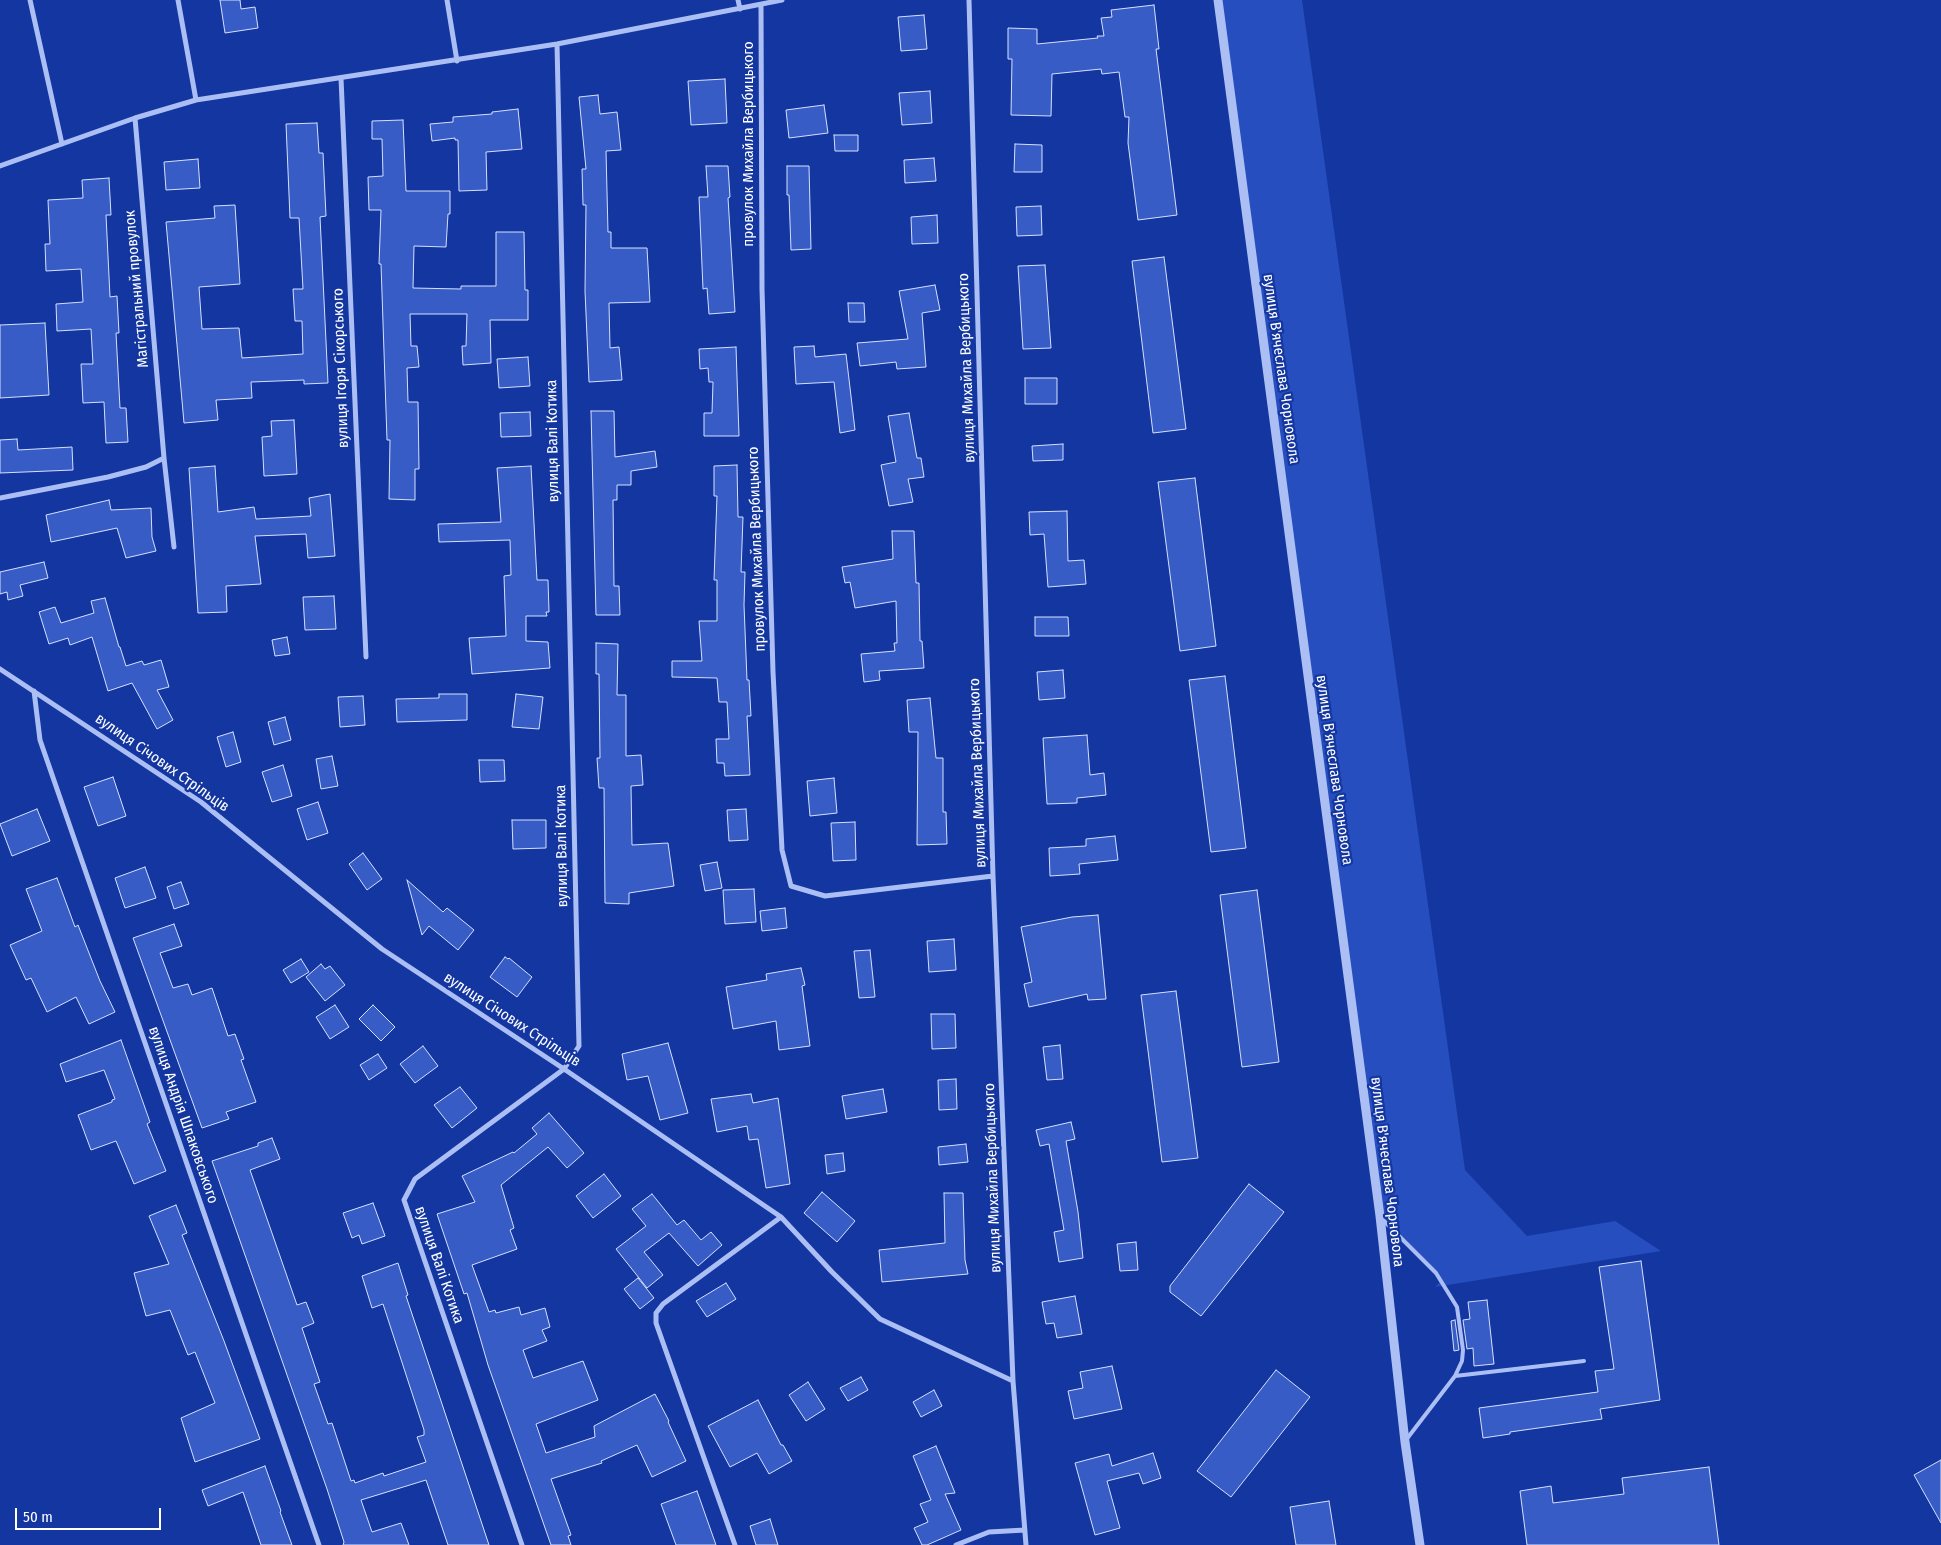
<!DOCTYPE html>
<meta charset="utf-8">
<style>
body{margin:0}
#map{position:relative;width:1941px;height:1545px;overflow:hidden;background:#1336a0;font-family:"Fira Sans Condensed",sans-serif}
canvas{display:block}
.scale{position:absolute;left:15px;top:1508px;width:146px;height:22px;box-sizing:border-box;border:2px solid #fff;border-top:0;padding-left:6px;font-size:15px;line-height:18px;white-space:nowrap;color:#fff;-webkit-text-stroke:4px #1336a0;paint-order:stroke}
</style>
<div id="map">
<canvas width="1941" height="1545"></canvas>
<div class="scale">50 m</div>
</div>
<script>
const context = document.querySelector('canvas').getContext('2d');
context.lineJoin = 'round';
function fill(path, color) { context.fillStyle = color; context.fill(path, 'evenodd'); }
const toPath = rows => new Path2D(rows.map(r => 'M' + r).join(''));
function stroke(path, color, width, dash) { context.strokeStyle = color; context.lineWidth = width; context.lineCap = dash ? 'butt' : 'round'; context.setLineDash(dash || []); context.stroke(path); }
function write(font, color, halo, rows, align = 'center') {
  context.font = font + ' "Fira Sans Condensed",sans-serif'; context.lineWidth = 4.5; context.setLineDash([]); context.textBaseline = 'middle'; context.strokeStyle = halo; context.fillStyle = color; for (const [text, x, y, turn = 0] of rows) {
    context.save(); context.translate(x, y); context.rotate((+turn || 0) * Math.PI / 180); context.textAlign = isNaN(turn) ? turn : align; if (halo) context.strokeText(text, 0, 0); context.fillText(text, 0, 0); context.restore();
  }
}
fill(toPath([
 [1218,0,1302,0,1465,1170,1527,1236,1615,1221,1661,1251,1435,1287,1441,1281,1436,1273,1380,1216]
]), '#264ebe');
const building = toPath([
 [220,0,240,0,241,9,255,7,258,28,225,33,220,0],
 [1154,5,1159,49,1156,49,1177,215,1138,220,1128,143,1129,117,1125,117,1119,72,1102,74,1101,69,1052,74,1051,116,1011,115,1012,59,1008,59,1008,28,1037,29,1037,44,1098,38,1097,36,1104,36,1101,18,1112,17,1111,10,1154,5],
 [924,15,927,49,901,51,898,17,924,15],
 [725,79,727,123,691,125,688,81,725,79],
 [930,91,932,123,902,125,899,93,930,91],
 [598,95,600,114,617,112,621,150,606,151,608,232,611,232,611,248,647,248,650,302,609,303,610,348,619,347,622,380,589,382,585,291,586,205,583,205,582,169,586,169,579,97,598,95],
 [824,105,828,133,789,138,786,110,824,105],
 [518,109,522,149,486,152,487,190,459,191,458,140,455,140,455,138,432,141,430,124,453,122,453,117,492,114,492,112,518,109],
 [403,120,406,191,450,191,450,214,448,214,446,247,414,246,413,288,461,289,461,286,496,286,496,232,524,232,525,290,528,290,528,320,490,320,491,363,463,365,462,346,466,346,467,314,410,314,411,346,417,346,419,367,407,368,408,402,418,402,419,469,415,469,415,500,389,499,390,440,387,440,381,264,379,264,381,210,369,210,368,177,383,176,382,139,372,139,372,121,403,120],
 [317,123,319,153,323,153,326,216,320,217,328,383,304,384,304,380,251,382,252,398,216,400,218,420,184,423,166,222,215,218,214,206,235,205,240,284,199,287,202,329,239,328,242,358,303,354,302,321,295,321,293,289,303,289,299,218,290,218,286,124,317,123],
 [834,135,858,135,858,151,835,151,834,135],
 [1015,144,1042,145,1042,172,1014,172,1015,144],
 [934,158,936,181,905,183,904,160,934,158],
 [198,159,200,188,166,190,164,162,198,159],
 [706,166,728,166,730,197,728,198,735,312,709,314,707,288,703,289,699,197,708,197,706,166],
 [787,166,809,166,811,249,791,250,789,195,787,195,787,166],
 [109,178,111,215,106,215,110,297,117,296,119,333,116,333,120,408,126,408,128,442,106,443,104,402,83,403,81,364,93,364,91,329,57,331,56,304,83,302,81,269,46,271,45,244,50,244,48,200,83,198,82,180,109,178],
 [1041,206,1042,235,1017,236,1016,207,1041,206],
 [937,215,938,243,912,244,911,217,937,215],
 [1164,257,1186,429,1153,433,1132,261,1164,257],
 [1045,265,1051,348,1023,349,1018,266,1045,265],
 [935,285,940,310,922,313,926,367,897,369,896,362,860,366,857,343,908,339,899,291,935,285],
 [848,303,864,303,865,322,849,322,848,303],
 [45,323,49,395,0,398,0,325,45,323],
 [814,346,815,357,846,354,855,430,840,433,834,382,796,384,794,347,814,346],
 [736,347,739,436,704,436,704,413,712,413,713,382,709,382,708,368,700,369,699,349,736,347],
 [528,357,530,386,499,388,497,359,528,357],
 [1025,378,1057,378,1057,404,1025,404,1025,378],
 [591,411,614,411,615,457,655,451,657,467,631,471,631,485,617,485,617,500,613,500,614,586,619,586,620,615,596,615,591,411],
 [530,412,531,436,501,437,500,413,530,412],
 [909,413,917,458,921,458,924,477,908,479,913,502,889,506,881,465,896,462,888,416,909,413],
 [294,420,297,474,264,476,262,437,272,436,271,421,294,420],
 [17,439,18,450,72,447,73,470,0,473,0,440,17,439],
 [1063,444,1063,460,1033,461,1032,446,1063,444],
 [737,465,738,517,743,517,741,572,745,572,744,605,747,680,749,680,751,716,747,716,750,775,725,776,724,763,717,763,716,739,729,739,727,702,719,702,717,678,672,677,672,661,702,661,699,621,717,621,717,580,714,580,717,496,714,496,714,466,737,465],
 [215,466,218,512,254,507,256,519,311,516,309,498,330,494,335,556,308,558,306,534,255,536,261,584,226,586,227,612,198,613,189,468,215,466],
 [531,466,537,580,548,580,549,612,546,612,547,616,526,616,526,641,548,642,550,668,472,674,469,638,506,636,504,576,511,575,510,540,439,542,438,524,501,522,497,468,531,466],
 [1195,478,1216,646,1180,651,1158,482,1195,478],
 [109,500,111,510,151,508,152,537,156,551,126,558,117,528,51,542,46,515,109,500],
 [1067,511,1068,561,1084,560,1086,584,1048,587,1044,534,1030,535,1029,512,1067,511],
 [892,531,914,531,916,583,919,583,920,641,922,641,924,668,879,671,880,680,864,682,861,654,895,651,894,643,897,643,896,601,855,608,850,582,845,583,842,567,893,559,892,531],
 [44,562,48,578,20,585,23,596,8,600,7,592,0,594,0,572,44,562],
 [334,596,336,629,305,630,303,597,334,596],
 [105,598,119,647,120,647,126,666,142,661,144,665,161,660,169,687,157,690,173,720,157,729,132,683,108,691,92,637,70,645,68,638,49,644,39,612,55,607,61,623,94,613,91,601,105,598],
 [1035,617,1068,617,1069,636,1035,636,1035,617],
 [287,637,290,654,275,656,272,640,287,637],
 [596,643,618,644,617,695,626,695,626,756,641,755,643,785,631,786,632,845,668,843,674,886,629,893,629,904,605,903,604,788,599,788,597,758,600,758,599,674,596,674,596,643],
 [1063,670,1065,698,1039,700,1037,672,1063,670],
 [1225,676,1246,848,1211,852,1189,680,1225,676],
 [439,694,467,694,467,720,397,722,396,699,439,698,439,694],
 [516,694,543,697,539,729,512,727,516,694],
 [363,696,365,725,340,727,338,697,363,696],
 [930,698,936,758,943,758,943,812,946,812,947,844,917,845,918,732,909,732,907,700,930,698],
 [285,717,291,740,274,745,268,722,285,717],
 [233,732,241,762,226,767,217,737,233,732],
 [1087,735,1090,775,1104,773,1106,795,1077,798,1077,803,1047,804,1043,738,1087,735],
 [332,756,338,786,321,789,316,759,332,756],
 [479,760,504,760,505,781,480,782,479,760],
 [283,765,292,796,272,802,262,772,283,765],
 [113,777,126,816,98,826,84,787,113,777],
 [834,778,837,813,810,816,807,781,834,778],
 [318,802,328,833,307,840,297,809,318,802],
 [37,809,50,841,12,856,0,824,37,809],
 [746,809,748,840,729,841,727,810,746,809],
 [512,820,546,820,546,848,513,849,512,820],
 [855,822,856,860,833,861,831,823,855,822],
 [1115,836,1118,860,1079,864,1080,874,1050,876,1049,848,1086,846,1086,839,1115,836],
 [363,853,382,879,367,890,349,864,363,853],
 [717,862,722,888,705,891,700,865,717,862],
 [145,867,156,898,125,908,115,878,145,867],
 [57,878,75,927,78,925,100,981,115,1012,89,1024,76,997,47,1012,31,978,26,980,10,945,42,931,26,889,57,878],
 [407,880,443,912,447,908,474,930,458,950,429,926,422,935,407,880],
 [181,882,189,904,174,909,167,887,181,882],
 [754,889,756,922,725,924,723,890,754,889],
 [1257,890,1279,1062,1242,1067,1220,895,1257,890],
 [785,908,787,928,762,931,760,911,785,908],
 [1098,915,1106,999,1088,1000,1087,994,1029,1007,1024,984,1032,982,1021,927,1072,917,1098,915],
 [174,924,182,946,160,953,173,988,188,984,192,995,212,988,228,1036,235,1034,244,1059,241,1060,256,1102,226,1112,229,1119,202,1128,133,938,174,924],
 [954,939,956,970,929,972,927,941,954,939],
 [870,950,875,997,859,998,854,951,870,950],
 [505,957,508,959,509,958,532,977,517,997,490,977,505,957],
 [301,959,309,972,291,983,283,970,301,959],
 [321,964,325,969,330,966,345,985,325,1001,306,977,321,964],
 [801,968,805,985,802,986,810,1046,779,1050,776,1021,733,1029,726,987,767,980,766,974,801,968],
 [1176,991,1198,1158,1162,1162,1141,995,1176,991],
 [335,1005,349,1027,330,1039,316,1017,335,1005],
 [373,1005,395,1027,381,1041,359,1019,373,1005],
 [931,1014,955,1014,956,1048,932,1049,931,1014],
 [121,1040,150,1122,147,1124,166,1171,134,1184,116,1141,91,1150,78,1115,112,1102,112,1100,115,1099,104,1070,66,1082,60,1064,121,1040],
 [668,1043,688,1113,660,1120,648,1076,627,1080,622,1054,668,1043],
 [1060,1045,1063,1079,1047,1080,1043,1047,1060,1045],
 [423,1046,438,1066,415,1083,400,1064,423,1046],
 [378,1054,387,1068,369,1080,360,1065,378,1054],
 [956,1079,957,1109,939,1110,938,1080,956,1079],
 [460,1087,477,1108,452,1128,434,1105,460,1087],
 [883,1089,887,1112,846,1119,842,1096,883,1089],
 [751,1094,753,1103,778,1098,790,1184,766,1188,758,1139,749,1140,747,1126,717,1132,711,1099,751,1094],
 [549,1113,584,1153,567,1168,548,1147,501,1185,514,1228,510,1230,517,1249,472,1265,489,1312,495,1310,496,1313,519,1307,521,1315,545,1308,550,1327,542,1330,547,1341,523,1350,533,1378,583,1361,598,1400,536,1424,546,1453,595,1437,594,1426,655,1394,669,1421,668,1422,686,1461,652,1477,637,1445,601,1461,602,1463,551,1479,571,1535,568,1536,571,1545,551,1545,488,1365,467,1293,464,1294,437,1214,475,1202,462,1176,513,1152,514,1153,537,1134,532,1128,549,1113],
 [1071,1122,1075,1139,1066,1141,1078,1212,1083,1258,1059,1262,1054,1232,1064,1230,1049,1144,1040,1146,1036,1130,1071,1122],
 [272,1138,280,1159,250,1170,297,1305,306,1302,314,1323,302,1328,320,1382,314,1384,328,1424,332,1423,351,1481,354,1480,355,1483,383,1473,384,1476,426,1462,417,1437,424,1435,424,1430,383,1304,372,1308,362,1276,398,1263,408,1295,406,1296,489,1545,448,1545,426,1480,361,1500,372,1532,401,1523,409,1545,343,1545,344,1542,327,1489,212,1161,258,1146,258,1143,272,1138],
 [966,1144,968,1162,939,1165,938,1147,966,1144],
 [843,1153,845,1171,827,1174,825,1155,843,1153],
 [604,1174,621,1196,593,1218,576,1196,604,1174],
 [1249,1184,1284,1212,1201,1316,1170,1292,1170,1286,1249,1184],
 [822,1192,855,1221,837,1242,804,1213,822,1192],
 [944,1193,963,1193,965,1260,968,1274,882,1282,879,1250,945,1243,944,1193],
 [652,1194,677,1225,684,1220,701,1240,711,1232,722,1245,698,1266,669,1233,644,1252,663,1275,647,1288,616,1249,646,1226,632,1209,652,1194],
 [373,1203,385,1236,362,1244,359,1235,352,1238,343,1213,373,1203],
 [176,1205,187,1233,182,1235,224,1341,260,1439,195,1462,181,1418,215,1403,195,1352,188,1355,170,1310,146,1316,134,1273,169,1264,149,1216,176,1205],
 [1136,1242,1138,1270,1120,1271,1117,1244,1136,1242],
 [1641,1261,1660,1400,1600,1409,1602,1419,1510,1432,1510,1434,1483,1438,1479,1408,1598,1392,1595,1371,1614,1369,1599,1267,1641,1261],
 [638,1278,654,1298,640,1309,624,1289,638,1278],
 [726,1283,736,1299,707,1317,696,1301,726,1283],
 [1075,1296,1082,1334,1057,1338,1054,1323,1046,1324,1042,1302,1075,1296],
 [1487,1300,1494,1364,1474,1366,1473,1348,1467,1349,1463,1320,1470,1319,1468,1302,1487,1300],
 [1455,1320,1459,1350,1454,1351,1451,1321,1455,1320],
 [1112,1366,1122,1409,1074,1419,1068,1391,1083,1388,1080,1372,1112,1366],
 [1276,1370,1310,1397,1231,1497,1197,1471,1276,1370],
 [861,1377,868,1390,848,1401,840,1388,861,1377],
 [808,1382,825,1409,806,1421,789,1395,808,1382],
 [934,1390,942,1406,921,1417,913,1402,934,1390],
 [758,1400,781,1445,783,1445,792,1461,769,1474,757,1453,730,1467,708,1426,758,1400],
 [936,1446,955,1493,945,1494,961,1530,927,1545,922,1545,914,1528,928,1522,920,1504,931,1500,913,1456,936,1446],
 [1153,1453,1161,1478,1143,1484,1139,1473,1107,1481,1120,1528,1095,1535,1075,1463,1109,1454,1112,1466,1153,1453],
 [1941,1460,1941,1523,1914,1475,1941,1460],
 [265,1466,281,1511,280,1512,292,1545,261,1545,243,1492,208,1506,202,1490,265,1466],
 [1709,1467,1719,1545,1527,1545,1520,1491,1551,1486,1553,1503,1624,1494,1622,1478,1709,1467],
 [697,1491,716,1545,676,1545,661,1504,697,1491],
 [1329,1501,1336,1545,1296,1545,1290,1507,1329,1501],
 [770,1519,778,1545,756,1545,750,1526,770,1519]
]);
fill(building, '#385cc5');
stroke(building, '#d5e0fe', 1);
stroke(toPath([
 [1382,1219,1436,1273,1457,1307,1463,1350,1462,1361,1455,1376,1406,1440],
 [1455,1376,1584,1361]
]), '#acbff4', 4);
stroke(toPath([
 [30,0,62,144],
 [178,0,196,100],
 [447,0,457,61],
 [738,0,740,9],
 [969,0,993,876,1013,1381,1026,1545],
 [761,5,762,289,773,672,782,850,791,886,825,896,993,876],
 [341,78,366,657],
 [135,118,164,458,174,547],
 [0,166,135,118,196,100,557,44,782,0],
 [0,498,108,477,146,467,164,458],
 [0,669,201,802,382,949,564,1069,781,1217,832,1272,880,1319,1013,1381],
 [34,691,40,740,319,1545],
 [522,1545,404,1200,415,1179,564,1069,579,1046,557,44],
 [735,1545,656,1323,656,1313,663,1304,781,1217],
 [956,1545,989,1532,1025,1530]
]), '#acbff4', 5);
stroke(toPath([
 [1218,0,1380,1216,1405,1442,1420,1545]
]), '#acbff4', 9);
write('15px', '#fff', '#1336a0', [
 ["провулок Михайла Вербицького",749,144,-90],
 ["Магістральний провулок",137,289,-95],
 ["вулиця Ігоря Сікорського",341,368,-92],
 ["вулиця Михайла Вербицького",967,368,-92],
 ["вулиця В'ячеслава Чорновола",1281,369,82],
 ["вулиця Валі Котика",553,441,-91],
 ["провулок Михайла Вербицького",757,549,-92],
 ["вулиця Січових Стрільців",162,763,35],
 ["вулиця В'ячеслава Чорновола",1334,770,82],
 ["вулиця Михайла Вербицького",978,773,-92],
 ["вулиця Валі Котика",562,846,-91],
 ["вулиця Січових Стрільців",512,1020,33],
 ["вулиця Андрія Шпаковського",183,1115,71],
 ["вулиця В'ячеслава Чорновола",1387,1172,83],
 ["вулиця Михайла Вербицького",993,1178,-92],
 ["вулиця Валі Котика",439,1265,71]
]);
</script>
